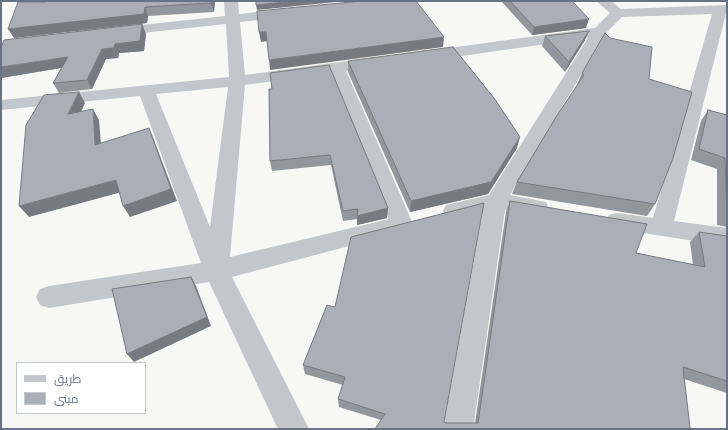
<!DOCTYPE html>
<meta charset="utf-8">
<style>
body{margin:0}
#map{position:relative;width:728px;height:430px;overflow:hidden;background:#f7f8f5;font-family:"Nunito Sans",Cairo,sans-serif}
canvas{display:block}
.frame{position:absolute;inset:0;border:2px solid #687485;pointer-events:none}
.legend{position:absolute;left:16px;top:362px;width:130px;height:52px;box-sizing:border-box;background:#fff;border:1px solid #c3c7ce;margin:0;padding:5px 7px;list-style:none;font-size:12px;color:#687485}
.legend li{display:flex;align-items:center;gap:8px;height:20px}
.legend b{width:20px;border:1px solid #c3c7ce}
</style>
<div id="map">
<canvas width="728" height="430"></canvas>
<div class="frame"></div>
<ul class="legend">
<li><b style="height:5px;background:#c3c6ca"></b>طريق</li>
<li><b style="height:11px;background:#aaafb7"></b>مبنى</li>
</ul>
</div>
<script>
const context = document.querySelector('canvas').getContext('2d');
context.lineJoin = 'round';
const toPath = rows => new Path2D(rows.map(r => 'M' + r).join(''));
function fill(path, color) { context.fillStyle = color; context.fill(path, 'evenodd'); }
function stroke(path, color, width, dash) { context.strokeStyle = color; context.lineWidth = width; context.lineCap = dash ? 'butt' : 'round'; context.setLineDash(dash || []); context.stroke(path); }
fill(toPath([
 [224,1,238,1,239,14,286,9,291,10,293,13,291,16,286,17,240,22,245,75,377,57,383,59,385,62,383,65,377,67,346,71,413,224,410,230,232,277,309,429,278,429,209,282,49,308,40,305,36,297,40,289,49,286,201,263,140,96,1,110,1,100,229,77,226,24,114,36,109,35,107,32,109,29,114,28,225,16,224,1],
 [331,73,389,219,230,257,245,85,331,73],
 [228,87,210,227,156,94,228,87],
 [596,1,611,1,621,9,727,5,727,13,726,13,674,221,727,228,727,246,617,229,609,227,606,221,609,215,617,213,653,218,712,14,622,17,605,34,510,195,546,202,549,208,546,214,538,216,505,210,473,429,443,429,483,212,454,219,446,217,443,211,446,205,489,195,588,38,427,61,422,59,419,56,422,53,427,51,595,28,610,13,596,1]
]), '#c3c6ca');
fill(toPath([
 [46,1,215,1,214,12,148,16,147,23,14,38],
 [501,1,572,1,586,28,532,35],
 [142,24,146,34,144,51,119,53,118,58,106,59,92,89,59,93,53,83,61,68,1,78],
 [545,36,585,40,565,72,542,46],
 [348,61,517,148,488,194,410,212,348,72],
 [582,73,649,79,655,204,647,216,512,194,517,182,577,85],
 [269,89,388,208,387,218,357,225,357,219,343,221,331,165,272,171,270,161],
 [708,110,727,115,727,227,717,225,717,169,691,160,701,121],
 [510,201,636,253,693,265,690,242,699,232,727,236,727,393,684,379,690,428,375,429,381,420,339,407,338,399,343,385,305,374,303,365,327,305,446,423,475,423,506,212]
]), '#92969d');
fill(toPath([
 [212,1,215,1,214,12,211,3],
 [294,1,346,1,257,10,256,5],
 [145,7,148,16,147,23,14,38,8,29],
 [589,19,586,28,532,35,534,27],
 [142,24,146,34,144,51,119,53,118,58,106,59,92,89,87,80,102,49,115,44],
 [589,31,585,40,565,72,569,62],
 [259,32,266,32,268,41,261,42],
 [444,37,443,47,270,70,269,60],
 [68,57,73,66,1,78,1,67],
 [79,92,85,103,75,126,68,114],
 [93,109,99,120,102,156,95,145],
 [149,128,154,140,177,201,130,217,123,206],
 [520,137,517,148,488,194,410,212,411,201],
 [116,180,122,192,29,217,19,206],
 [388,208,387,218,357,225,357,216],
 [191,277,196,286,211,326,134,362,127,354]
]), '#777a80');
const building = toPath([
 [46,1,212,1,211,3,145,7,144,14,8,29,18,2,46,2,46,1],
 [256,1,294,1,256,5,256,1],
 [362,1,416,1,444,37,269,60,266,32,259,32,257,11,362,1],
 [510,1,572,1,589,19,534,27,510,1],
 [142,24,140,41,115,44,114,48,102,49,87,80,53,83,68,57,1,67,1,48,4,40,142,24],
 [589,31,569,62,545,36,589,31],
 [605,33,610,38,652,47,649,79,692,92,673,158,655,204,517,182,556,117,584,75,582,73,605,33],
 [453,47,494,98,520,137,491,182,411,201,348,61,453,47],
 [329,65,388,208,357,216,358,209,343,211,330,155,270,161,269,89,272,89,270,73,329,65],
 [79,92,68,114,93,109,95,145,149,128,171,189,123,206,116,180,19,206,26,125,44,95,79,92],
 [708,110,727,115,727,215,725,158,699,149,708,110],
 [510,201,647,224,636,253,705,267,699,232,727,236,727,381,683,367,690,428,694,429,375,429,385,414,338,399,345,377,303,365,327,305,335,307,351,237,484,203,444,422,446,423,478,423,510,201],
 [191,277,207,317,127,354,112,289,191,277]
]);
fill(building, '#aaafb7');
stroke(building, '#777a80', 1);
</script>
